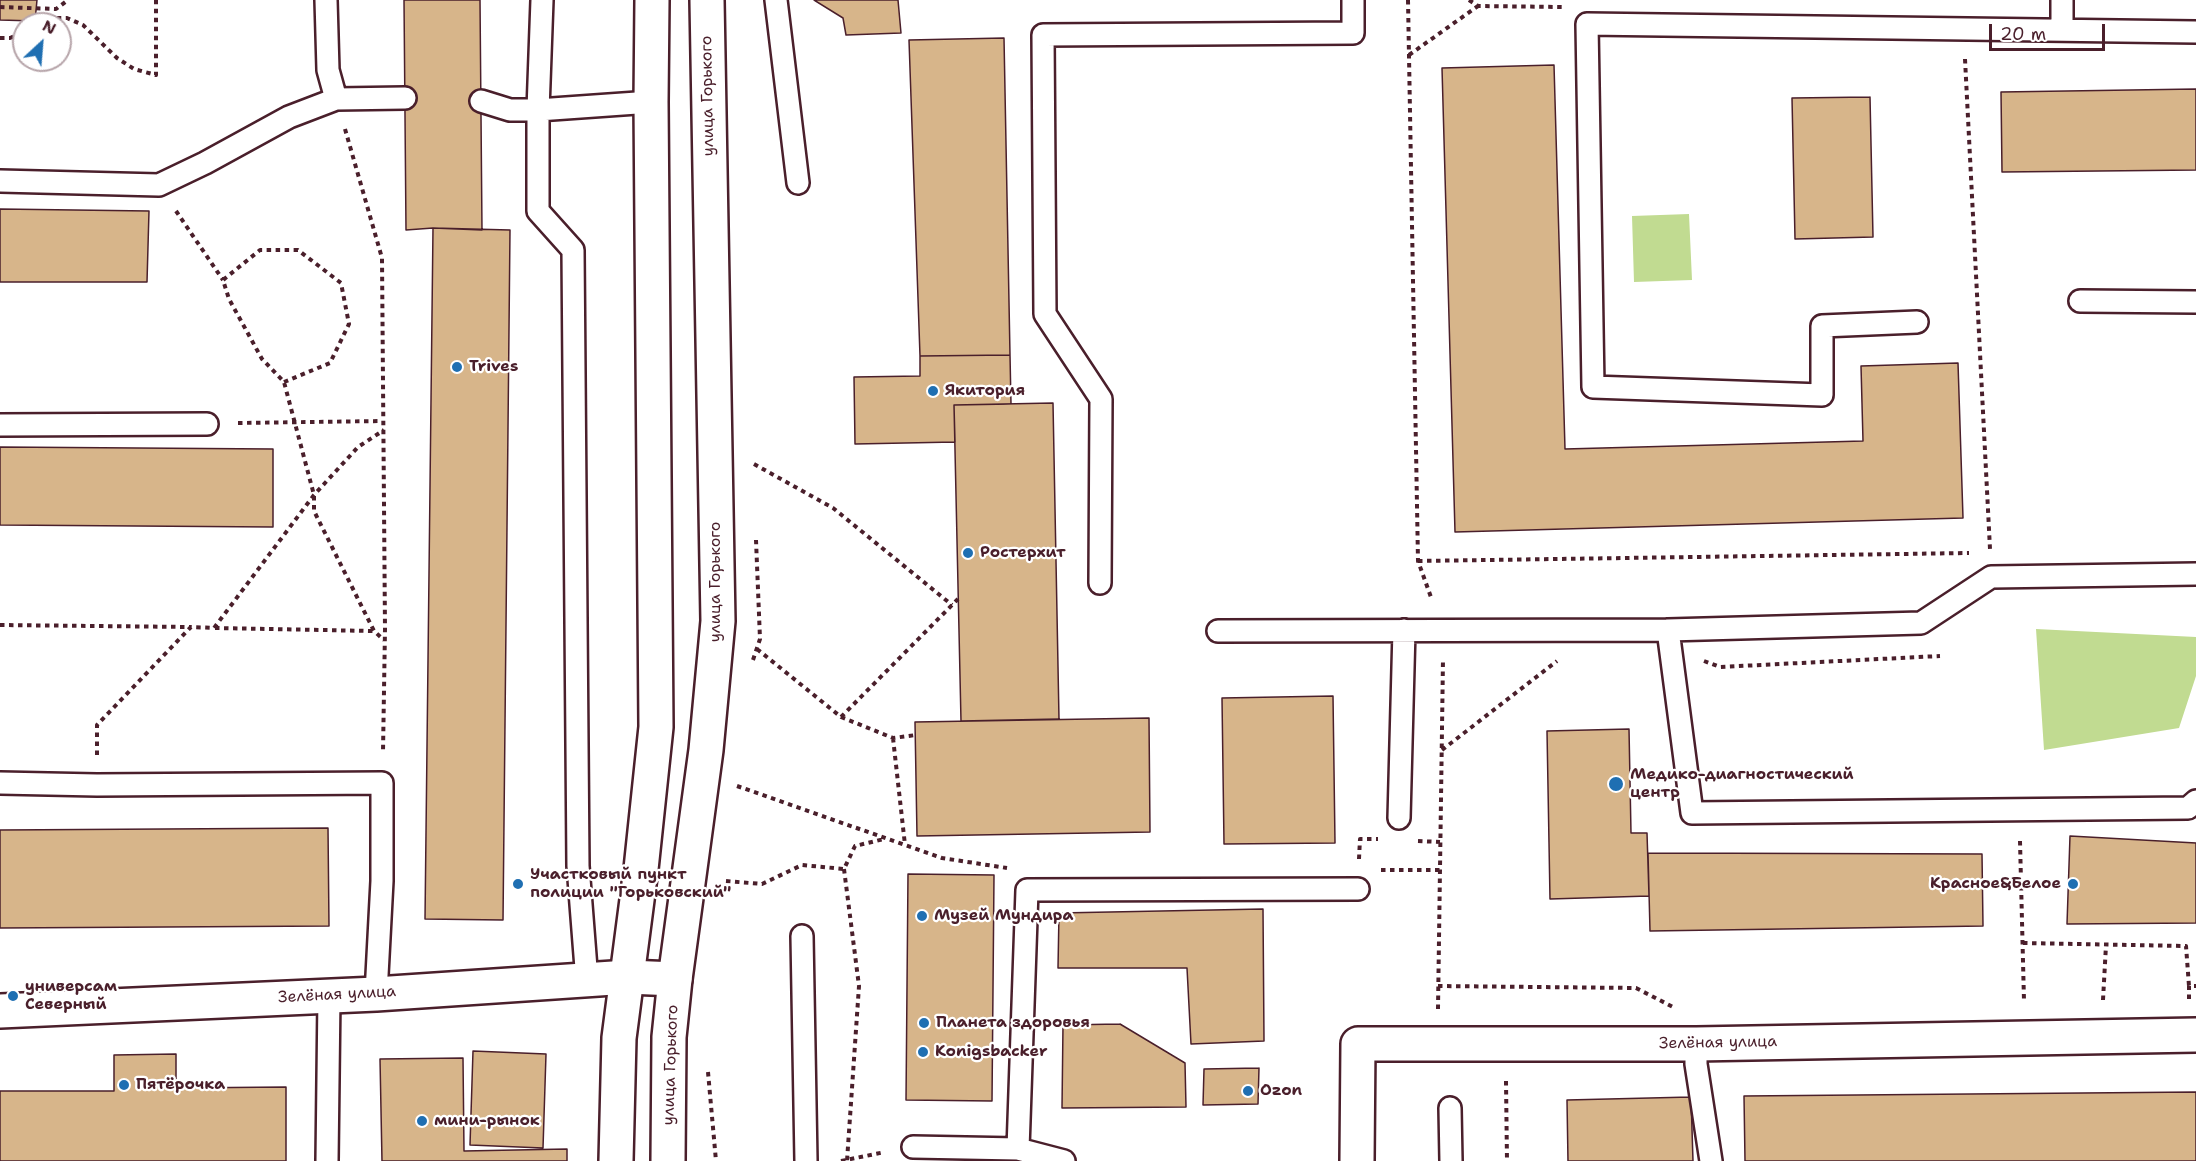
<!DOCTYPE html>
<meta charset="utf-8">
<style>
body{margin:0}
#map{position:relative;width:2196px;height:1161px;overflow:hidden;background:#fff;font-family:"Shantell Sans",sans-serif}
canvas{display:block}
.north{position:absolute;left:12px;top:12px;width:60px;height:60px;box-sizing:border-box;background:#fff;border:2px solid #b7a5aa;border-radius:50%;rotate:26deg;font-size:16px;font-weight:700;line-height:24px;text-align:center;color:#4a1f2b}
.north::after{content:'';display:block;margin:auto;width:21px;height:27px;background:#1f6fb2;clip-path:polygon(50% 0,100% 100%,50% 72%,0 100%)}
.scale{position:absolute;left:1989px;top:24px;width:116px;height:27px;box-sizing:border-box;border:3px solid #4a1f2b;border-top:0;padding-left:8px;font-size:18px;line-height:21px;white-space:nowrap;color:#4a1f2b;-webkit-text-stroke:4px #fff;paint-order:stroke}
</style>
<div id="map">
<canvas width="2196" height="1161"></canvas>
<div class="north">N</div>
<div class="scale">20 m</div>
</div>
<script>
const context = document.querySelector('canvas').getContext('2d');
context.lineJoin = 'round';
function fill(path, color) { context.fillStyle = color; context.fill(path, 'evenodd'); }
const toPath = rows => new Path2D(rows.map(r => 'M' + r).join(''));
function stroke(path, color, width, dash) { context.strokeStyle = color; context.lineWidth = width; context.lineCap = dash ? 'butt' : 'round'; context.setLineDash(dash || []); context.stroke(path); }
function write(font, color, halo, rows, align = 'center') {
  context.font = font + ' "Shantell Sans",sans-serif'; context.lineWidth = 4.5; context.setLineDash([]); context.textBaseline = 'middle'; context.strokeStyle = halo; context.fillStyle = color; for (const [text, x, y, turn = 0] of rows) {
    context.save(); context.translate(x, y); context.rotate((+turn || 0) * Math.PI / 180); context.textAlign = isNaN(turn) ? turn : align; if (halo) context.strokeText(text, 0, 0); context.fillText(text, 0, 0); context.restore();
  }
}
fill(toPath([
 [1689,214,1692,280,1634,282,1632,216],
 [2036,629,2196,637,2196,676,2179,728,2044,750]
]), '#c1db91');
const building = toPath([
 [0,0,37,0,35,21,0,20,0,0],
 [404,0,480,0,482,230,433,228,406,230,404,0],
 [814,0,898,0,901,33,846,35,843,18,814,0],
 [1004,38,1010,355,920,356,909,40,1004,38],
 [1554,65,1565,449,1863,441,1861,366,1958,363,1963,518,1455,532,1442,68,1554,65],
 [2196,89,2196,170,2002,172,2001,92,2196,89],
 [1870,97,1873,237,1795,239,1792,98,1870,97],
 [0,209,149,211,147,282,0,282,0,209],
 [433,228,510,230,503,920,425,919,433,228],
 [1010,355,1011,404,954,405,955,442,855,444,854,377,920,376,920,356,1010,355],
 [1053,403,1059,719,961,721,954,405,1053,403],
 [0,447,273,449,273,527,0,525,0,447],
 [1333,696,1335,843,1224,844,1222,698,1333,696],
 [1149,718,1150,832,917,836,915,722,1149,718],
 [1629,729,1631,833,1647,833,1649,896,1550,899,1547,731,1629,729],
 [328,828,329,926,0,928,0,830,328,828],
 [2070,836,2196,843,2196,923,2067,924,2070,836],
 [1648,853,1982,854,1983,926,1650,931,1648,853],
 [908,874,994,875,992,1101,906,1100,908,874],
 [1263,909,1264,1041,1191,1044,1187,968,1058,968,1059,913,1263,909],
 [1120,1024,1185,1063,1186,1107,1062,1108,1063,1025,1120,1024],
 [473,1051,546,1054,543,1148,470,1145,473,1051],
 [176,1054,176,1088,286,1087,286,1161,0,1161,0,1091,114,1091,114,1055,176,1054],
 [463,1058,464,1151,567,1149,567,1161,382,1161,380,1059,463,1058],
 [1259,1068,1258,1104,1203,1105,1204,1069,1259,1068],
 [2196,1092,2196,1161,1745,1161,1744,1096,2196,1092],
 [1691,1097,1693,1161,1568,1161,1567,1100,1691,1097]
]);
fill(building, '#d7b58a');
stroke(building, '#4a1f2b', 1.5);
const service = toPath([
 [326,0,328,70,336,99],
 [776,0,798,183],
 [2062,0,2062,29],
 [481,101,510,110,538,110,542,0],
 [0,181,159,185,205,163,289,117,336,99,405,98],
 [2080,301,2196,302],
 [1917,322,1822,326,1822,395,1593,387,1587,24,2196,32],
 [0,425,207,424],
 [1100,583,1101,399,1045,314,1043,35,1353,33,1353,0],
 [1668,630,1692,813,2188,808,2196,801],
 [1218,631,1668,630,1921,623,1991,577,2196,574],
 [0,783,97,785,382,783,382,881,376,994],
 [1399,818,1404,630],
 [802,936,806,1161],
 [587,981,578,866,573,250,538,211,538,110,651,102],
 [1696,1044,1696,1064,1711,1161],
 [1450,1108,1451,1161],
 [913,1147,1018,1149,1064,1161],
 [1018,1149,1027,890,1358,889],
 [327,1161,329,996]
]);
const minor = toPath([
 [1357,1161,1358,1044,1696,1044,2196,1035]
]);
const tertiary = toPath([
 [0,1011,376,994,628,977,675,979]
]);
const primary = toPath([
 [616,1161,619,1038,641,869,656,727,651,102,652,0],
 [668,1161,669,1037,675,979,706,750,718,621,707,0]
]);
stroke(service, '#4a1f2b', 26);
stroke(minor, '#4a1f2b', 38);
stroke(tertiary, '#4a1f2b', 38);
stroke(primary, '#4a1f2b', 38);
stroke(toPath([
 [1408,0,1418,561,1432,600],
 [1469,0,1478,6,1563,7],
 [0,7,56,9,68,0],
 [40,24,54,18,67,18,83,25,117,58,134,69,156,75,156,0],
 [0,38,10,38,24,32],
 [1409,55,1478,6],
 [1965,59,1990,549],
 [345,129,382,258,385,629,383,752],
 [176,211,223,280],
 [284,382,330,363,349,324,341,283,298,250,260,250,223,280,229,299,262,359,284,382,314,495,314,511,374,631,384,640],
 [238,423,382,421],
 [754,464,833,508,952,605],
 [1418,561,1969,553],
 [0,625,191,627],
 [215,628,374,631],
 [757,649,841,717,893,738,916,735],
 [753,660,760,639,756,540],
 [1704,661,1720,667,1940,656],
 [841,717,958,599],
 [893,738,905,845],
 [1442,750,1557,661],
 [97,755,97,725,191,627,214,628,314,495,358,447,384,430],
 [737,786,942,858,1007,868],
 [1418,841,1440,842],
 [2020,841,2024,1001],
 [1359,859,1360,839,1378,839],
 [844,869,859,986,847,1161],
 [1381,870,1440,870],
 [726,881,762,884,802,865,844,869,855,846,884,839],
 [2023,943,2186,946,2189,986],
 [1438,986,1636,988,1673,1007],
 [2189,999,2189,986,2196,986],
 [2103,1000,2106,945],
 [1438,1009,1443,659],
 [708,1072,716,1161],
 [1506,1081,1507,1161],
 [841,1161,885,1152]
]), '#4a1f2b', 4, [4.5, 4.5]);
stroke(service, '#fff', 21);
stroke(minor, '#fff', 33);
stroke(tertiary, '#fff', 33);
stroke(primary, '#fff', 33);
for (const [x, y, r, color] of [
 [457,367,6,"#1f6fb2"],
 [933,391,6,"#1f6fb2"],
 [968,553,6,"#1f6fb2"],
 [1616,784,8,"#1f6fb2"],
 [518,884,6,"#1f6fb2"],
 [2073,884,6,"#1f6fb2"],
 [922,916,6,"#1f6fb2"],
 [13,996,6,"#1f6fb2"],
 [924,1023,6,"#1f6fb2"],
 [923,1052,6,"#1f6fb2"],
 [124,1085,6,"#1f6fb2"],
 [1248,1091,6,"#1f6fb2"],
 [422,1121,6,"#1f6fb2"]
]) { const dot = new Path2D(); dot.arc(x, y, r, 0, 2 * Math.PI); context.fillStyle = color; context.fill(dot); stroke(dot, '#fff', 2); }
write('16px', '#4a1f2b', '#fff', [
 ["улица Горького",708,96,-91],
 ["улица Горького",716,582,-90],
 ["Зелёная улица",337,995,-3],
 ["Зелёная улица",1718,1043,-1],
 ["улица Горького",671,1065,-88]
]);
write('bold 16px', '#4a1f2b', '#fff', [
 ["Trives",469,367],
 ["Якитория",945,391],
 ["Ростерхит",980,553],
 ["Медико-диагностический",1630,775],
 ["центр",1630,793],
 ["Участковый пункт",530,875],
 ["полиции \"Горьковский\"",530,893],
 ["Красное&Белое",2061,884,"right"],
 ["Музей Мундира",934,916],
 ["универсам",25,987],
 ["Северный",25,1005],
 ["Планета здоровья",936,1023],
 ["Konigsbacker",935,1052],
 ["Пятёрочка",136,1085],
 ["Ozon",1260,1091],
 ["мини-рынок",434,1121]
], 'left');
</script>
